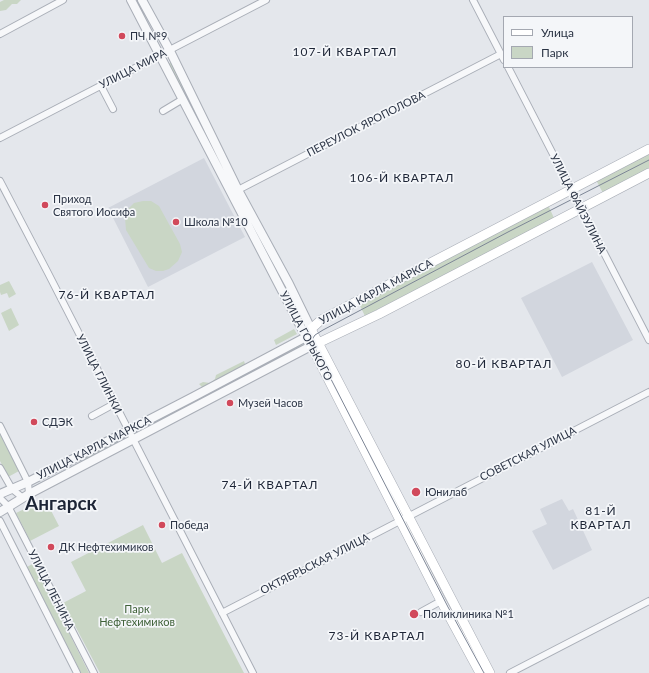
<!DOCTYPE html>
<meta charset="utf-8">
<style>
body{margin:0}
#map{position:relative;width:649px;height:673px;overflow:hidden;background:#e4e7ec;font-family:Lato,sans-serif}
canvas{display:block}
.legend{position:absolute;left:503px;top:16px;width:130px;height:52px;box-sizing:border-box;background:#f4f6f9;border:1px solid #a4a8b1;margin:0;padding:5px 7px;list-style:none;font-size:12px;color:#2b3445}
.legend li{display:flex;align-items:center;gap:8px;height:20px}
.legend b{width:20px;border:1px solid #a4a8b1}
</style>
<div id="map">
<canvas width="649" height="673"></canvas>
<ul class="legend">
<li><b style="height:5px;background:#fff"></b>Улица</li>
<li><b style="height:11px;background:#c9d6c5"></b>Парк</li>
</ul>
</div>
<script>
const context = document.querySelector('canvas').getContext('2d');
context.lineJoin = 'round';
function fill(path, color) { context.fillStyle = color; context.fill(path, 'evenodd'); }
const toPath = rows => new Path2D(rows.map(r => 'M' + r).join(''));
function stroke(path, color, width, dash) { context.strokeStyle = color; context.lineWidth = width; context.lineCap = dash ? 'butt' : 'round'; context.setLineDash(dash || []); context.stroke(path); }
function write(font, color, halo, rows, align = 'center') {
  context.font = font + ' Lato,sans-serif'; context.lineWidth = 3.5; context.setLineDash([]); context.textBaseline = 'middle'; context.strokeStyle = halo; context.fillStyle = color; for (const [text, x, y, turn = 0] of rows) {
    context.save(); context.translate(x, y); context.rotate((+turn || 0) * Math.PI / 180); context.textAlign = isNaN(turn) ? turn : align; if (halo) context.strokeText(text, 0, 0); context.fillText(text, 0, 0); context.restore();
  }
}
fill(toPath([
 [204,158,245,237,148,287,108,208],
 [592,262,633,340,562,377,521,298],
 [562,499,569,511,573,509,592,550,553,570,532,531,547,524,540,509]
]), '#d2d6de');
fill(toPath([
 [4,0,21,0,17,4,12,4,6,10,0,11,0,2],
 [173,62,235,185,230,188,167,64],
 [649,153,649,169,603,193,596,180],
 [143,201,151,201,159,206,180,244,182,252,178,261,169,269,163,271,156,271,149,268,126,230,125,218,128,209,134,203],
 [548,205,554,218,365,316,359,304],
 [9,281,16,294,9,298,7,293,1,295,0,292,0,285],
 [11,308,19,325,9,331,1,313],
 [294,329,297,334,276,345,274,340],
 [302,344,303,347,135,434,134,432],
 [244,361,245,364,242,368,203,388,199,384,203,382,210,383,215,379,216,375],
 [0,434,19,471,8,477,0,461],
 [127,435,129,438,84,461,83,458],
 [45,499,59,526,30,541,16,513],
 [143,525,162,563,182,553,244,673,100,673,63,603,86,591,71,562],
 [34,563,89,673,81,673,27,567]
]), '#c9d6c5');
const minor = toPath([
 [473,0,504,60],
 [0,34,63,0],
 [508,67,649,340],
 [101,86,113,109],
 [163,111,183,99],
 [0,138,266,0],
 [0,181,48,273,253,673],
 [236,191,501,54],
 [92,416,114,404],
 [0,426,28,482,29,494],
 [0,468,12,489,23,498],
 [0,498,8,506,94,673],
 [0,521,77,673],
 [421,612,441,601],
 [222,613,649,392],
 [510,673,649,601]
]);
const tertiary = toPath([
 [142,0,170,51,238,190,289,284,311,329],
 [0,494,28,482,81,455,193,397,306,337,131,0],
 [0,512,29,494,311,346]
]);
const secondary = toPath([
 [311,329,490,673],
 [314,345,379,314,649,173],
 [480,673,441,601,315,353,306,337,311,329,321,320,649,149]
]);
stroke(minor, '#a9aeb7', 8);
stroke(tertiary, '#a9aeb7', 10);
stroke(secondary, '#a9aeb7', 10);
stroke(minor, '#f7f8fa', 6);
stroke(tertiary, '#f7f8fa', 8);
stroke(secondary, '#fff', 9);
stroke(toPath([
 [484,673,448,607,315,348,313,338,315,335,323,330,508,232,649,160]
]), '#7d8696', 1);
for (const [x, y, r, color] of [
 [122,36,4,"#d1495b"],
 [45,205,4,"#d1495b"],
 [176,222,4,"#d1495b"],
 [230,403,4,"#d1495b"],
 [34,422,4,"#d1495b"],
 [416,492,5,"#d1495b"],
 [162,525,4,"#d1495b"],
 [51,547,4,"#d1495b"],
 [414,614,5,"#d1495b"]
]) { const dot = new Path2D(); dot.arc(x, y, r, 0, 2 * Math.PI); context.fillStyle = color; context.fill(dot); stroke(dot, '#f4f6f9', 1.5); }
write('11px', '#2b3445', '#f4f6f9', [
 ["ПЧ №9",130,36],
 ["Приход",53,199],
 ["Святого Иосифа",53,212],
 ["Школа №10",184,222],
 ["Музей Часов",238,403],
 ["СДЭК",42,422],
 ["Юнилаб",425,492],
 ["Победа",170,525],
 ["ДК Нефтехимиков",59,547],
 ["Поликлиника №1",423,614]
], 'left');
write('11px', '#2b3445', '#f4f6f9', [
 ["УЛИЦА МИРА",133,69,-27],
 ["ПЕРЕУЛОК ЯРОПОЛОВА",366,124,-27],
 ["УЛИЦА ФАЙЗУЛИНА",578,204,63],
 ["УЛИЦА КАРЛА МАРКСА",376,292,-28],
 ["УЛИЦА ГОРЬКОГО",306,336,62],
 ["УЛИЦА ГЛИНКИ",99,374,63],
 ["УЛИЦА КАРЛА МАРКСА",94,448,-27],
 ["СОВЕТСКАЯ УЛИЦА",528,454,-27],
 ["ОКТЯБРЬСКАЯ УЛИЦА",315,564,-27],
 ["УЛИЦА ЛЕНИНА",51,590,63]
]);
write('11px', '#3f6138', '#f4f6f9', [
 ["Парк",137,609],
 ["Нефтехимиков",137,622]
]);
context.letterSpacing = '1px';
write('12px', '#1d2536', '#f4f6f9', [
 ["107-Й КВАРТАЛ",345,52],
 ["106-Й КВАРТАЛ",402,178],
 ["76-Й КВАРТАЛ",107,295],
 ["80-Й КВАРТАЛ",504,364],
 ["74-Й КВАРТАЛ",270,485],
 ["81-Й",601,511],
 ["КВАРТАЛ",601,525],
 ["73-Й КВАРТАЛ",377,636]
]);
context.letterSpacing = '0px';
write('bold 19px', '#1d2536', '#f4f6f9', [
 ["Ангарск",61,504]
]);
</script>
